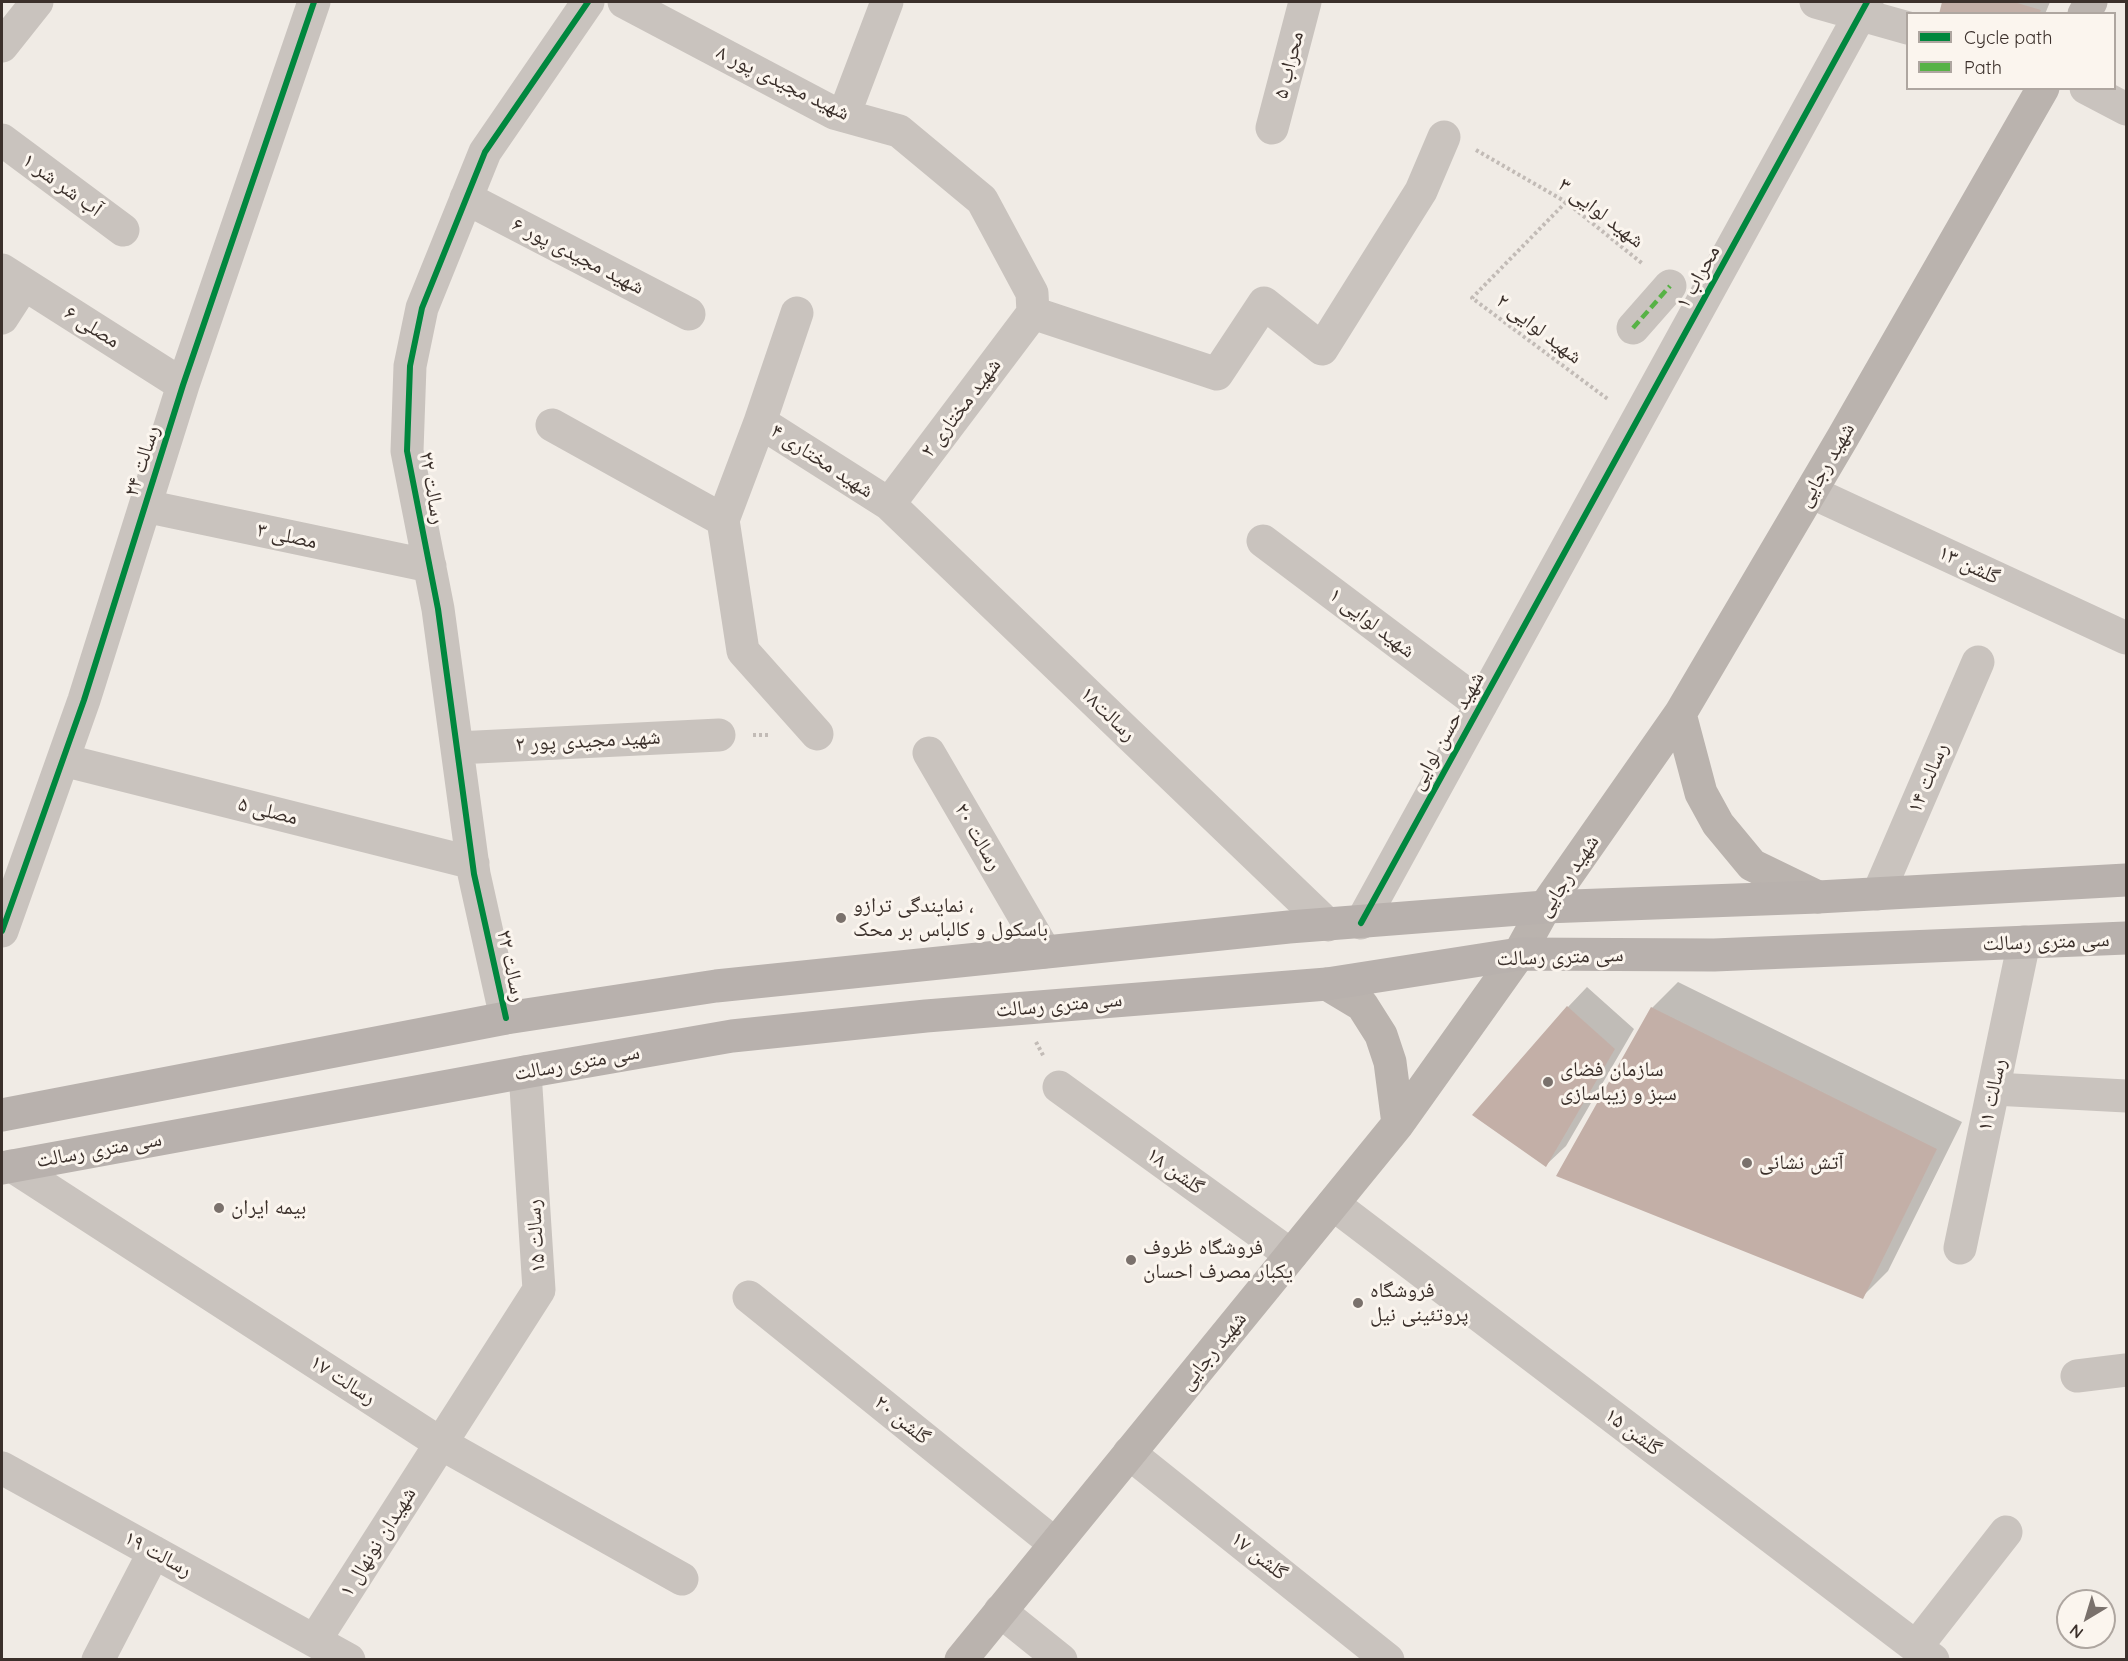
<!DOCTYPE html>
<meta charset="utf-8">
<style>
body{margin:0}
#map{position:relative;width:2128px;height:1661px;overflow:hidden;background:#f0ebe5;font-family:Quicksand,sans-serif}
canvas{display:block}
.frame{position:absolute;inset:0;border:3px solid #3b302b;pointer-events:none}
.legend{position:absolute;left:1906px;top:12px;width:210px;height:78px;box-sizing:border-box;background:#fbf5ee;border:2px solid #aea6a0;margin:0;padding:8px 10px;list-style:none;font-size:18px;color:#3b302b}
.legend li{display:flex;align-items:center;gap:12px;height:30px}
.legend b{width:30px;border:2px solid #aea6a0}
.north{position:absolute;left:2056px;top:1589px;width:60px;height:60px;box-sizing:border-box;background:#fbf5ee;border:2px solid #aea6a0;border-radius:50%;rotate:218deg;font-size:16px;font-weight:700;line-height:24px;text-align:center;color:#3b302b}
.north::after{content:'';display:block;margin:auto;width:21px;height:27px;background:#7a716c;clip-path:polygon(50% 0,100% 100%,50% 72%,0 100%)}
</style>
<div id="map">
<canvas width="2128" height="1661"></canvas>
<div class="frame"></div>
<ul class="legend">
<li><b style="height:8px;background:#00873e"></b>Cycle path</li>
<li><b style="height:8px;background:#57b246"></b>Path</li>
</ul>
<div class="north">N</div>
</div>
<script>
const context = document.querySelector('canvas').getContext('2d');
context.lineJoin = 'round';
function fill(path, color) { context.fillStyle = color; context.fill(path, 'evenodd'); }
const toPath = rows => new Path2D(rows.map(r => 'M' + r).join(''));
function stroke(path, color, width, dash) { context.strokeStyle = color; context.lineWidth = width; context.lineCap = dash ? 'butt' : 'round'; context.setLineDash(dash || []); context.stroke(path); }
function write(font, color, halo, rows, align = 'center') {
  context.font = font + ' Quicksand,"Noto Naskh Arabic",sans-serif'; context.lineWidth = 6; context.setLineDash([]); context.textBaseline = 'middle'; context.strokeStyle = halo; context.fillStyle = color; for (const [text, x, y, turn = 0] of rows) {
    context.save(); context.translate(x, y); context.rotate((+turn || 0) * Math.PI / 180); context.textAlign = isNaN(turn) ? turn : align; if (halo) context.strokeText(text, 0, 0); context.fillText(text, 0, 0); context.restore();
  }
}
fill(toPath([
 [1944,2,2050,2,2045,14,1940,14],
 [1678,982,1962,1122,1888,1271,1862,1297,1652,1008],
 [1587,987,1634,1029,1566,1146,1546,1165,1568,1007]
]), '#0003');
fill(toPath([
 [1942,2,2014,2,2041,10,2039,14,1939,14],
 [1567,1006,1615,1049,1546,1167,1472,1115],
 [1651,1007,1937,1149,1863,1299,1556,1176]
]), '#c3afa7');
stroke(toPath([
 [1476,150,1566,202,1643,264],
 [1566,202,1472,298,1609,400],
 [753,735,770,735],
 [1036,1042,1044,1057]
]), '#c2bbb6', 4, [3, 3]);
stroke(toPath([
 [1633,328,1670,286]
]), '#c9c3be', 33);
stroke(toPath([
 [624,2,834,113,899,131,982,200,1032,293,1033,313],
 [1816,2,1908,28],
 [2,46,37,2],
 [2086,88,2126,109],
 [844,115,887,2],
 [1272,128,1305,2],
 [2,140,123,230],
 [466,198,689,314],
 [2,270,183,385],
 [797,313,760,422,889,504,1328,925],
 [1033,313,1217,374,1264,303,1322,349,1421,191,1444,137],
 [2,318,24,284],
 [760,422,723,520,743,651,817,734],
 [552,425,723,520],
 [1811,492,2126,638],
 [889,504,1033,313],
 [145,506,430,566],
 [1263,541,1481,705],
 [457,748,719,735],
 [929,753,1045,952],
 [63,760,473,863],
 [1878,894,1978,662],
 [1361,923,1867,2],
 [2,931,84,700,183,385,314,2],
 [506,1018,474,874,438,609,407,451,410,366,422,308,485,152,588,2],
 [1059,1087,1291,1255],
 [1994,1089,2126,1096],
 [12,1166,440,1443,682,1579],
 [1333,1204,1933,1660],
 [1960,1248,2024,942],
 [749,1297,1055,1544],
 [2077,1376,2126,1370],
 [1129,1453,1388,1660],
 [2,1468,349,1660],
 [1000,1611,1061,1660],
 [315,1640,539,1290,525,1072],
 [1916,1647,2006,1532],
 [98,1660,154,1552]
]), '#c9c3be', 33);
stroke(toPath([
 [2084,14,2091,2],
 [1680,714,1701,793,1718,824,1752,865,1818,897],
 [1327,984,1362,1005,1381,1035,1390,1062,1398,1124],
 [961,1660,1398,1124,1519,954,1545,907,1680,714,1843,437,2043,88]
]), '#bab3ae', 33);
stroke(toPath([
 [2,1115,506,1018,716,986,1289,927,1545,907,1818,897,2126,880],
 [2,1168,525,1072,732,1036,926,1016,1327,984,1519,954,1714,955,2126,938]
]), '#b8b1ad', 33);
stroke(toPath([
 [1633,328,1670,286]
]), '#57b246', 4.5, [9, 4.5]);
stroke(toPath([
 [1361,923,1867,2],
 [2,931,84,700,183,385,314,2],
 [506,1018,474,874,438,609,407,451,410,366,422,308,485,152,588,2]
]), '#00873e', 6);
for (const [x, y, r, color] of [
 [841,918,6,"#7a716c"],
 [1548,1082,6,"#7a716c"],
 [1747,1163,6,"#7a716c"],
 [219,1208,6,"#7a716c"],
 [1131,1260,6,"#7a716c"],
 [1358,1303,6,"#7a716c"]
]) { const dot = new Path2D(); dot.arc(x, y, r, 0, 2 * Math.PI); context.fillStyle = color; context.fill(dot); stroke(dot, '#fbf5ee', 2); }
write('21px', '#3b302b', '#fbf5ee', [
 ["۵ محراب",1289,65,-76],
 ["۸ شهید مجیدی پور",783,83,26],
 ["۱ آب شر شر",62,185,36],
 ["۳ شهید لوایی",1601,213,37],
 ["۶ شهید مجیدی پور",578,256,27],
 ["۱ محراب",1698,277,-61],
 ["۶ مصلی",92,327,32],
 ["۲ شهید لوایی",1539,329,37],
 ["۲ شهید مختاری",961,408,-53],
 ["۲۴ رسالت",142,461,-72],
 ["۴ شهید مختاری",822,461,33],
 ["شهید رجایی",1826,465,-60],
 ["۲۲ رسالت",432,488,80],
 ["۳ مصلی",287,536,12],
 ["۱۳ گلشن",1969,565,25],
 ["۱ شهید لوایی",1372,623,37],
 ["رسالت۱۸",1108,714,44],
 ["شهید حسن لوایی",1447,731,-61],
 ["۲ شهید مجیدی پور",588,741,-3],
 ["۱۴ رسالت",1928,778,-67],
 ["۵ مصلی",268,811,14],
 ["۲۰ رسالت",978,837,60],
 ["شهید رجایی",1568,876,-56],
 ["سی متری رسالت",2046,942,-2],
 ["سی متری رسالت",1560,957,-2],
 ["۲۲ رسالت",511,966,78],
 ["سی متری رسالت",1059,1005,-5],
 ["سی متری رسالت",577,1063,-10],
 ["۱۱ رسالت",1992,1095,-78],
 ["سی متری رسالت",99,1150,-10],
 ["۱۸ گلشن",1175,1171,36],
 ["۱۵ رسالت",536,1236,-94],
 ["شهید رجایی",1213,1351,-51],
 ["۱۷ رسالت",343,1380,33],
 ["۲۰ گلشن",902,1420,39],
 ["گلشن ۱۵",1633,1432,37],
 ["۱ شهیدان نونهال",378,1542,-58],
 ["رسالت ۱۹",158,1554,29],
 ["گلشن ۱۷",1259,1556,38]
]);
write('21px', '#3b302b', '#fbf5ee', [
 ["نمایندگی ترازو ،",853,906],
 ["باسکول و کالباس بر محک",853,930],
 ["سازمان فضای",1560,1070],
 ["سبز و زیباسازی",1560,1094],
 ["آتش نشانی",1759,1163],
 ["بیمه ایران",231,1208],
 ["فروشگاه ظروف",1143,1248],
 ["یکبار مصرف احسان",1143,1272],
 ["فروشگاه",1370,1291],
 ["پروتئینی نیل",1370,1315]
], 'left');
</script>
